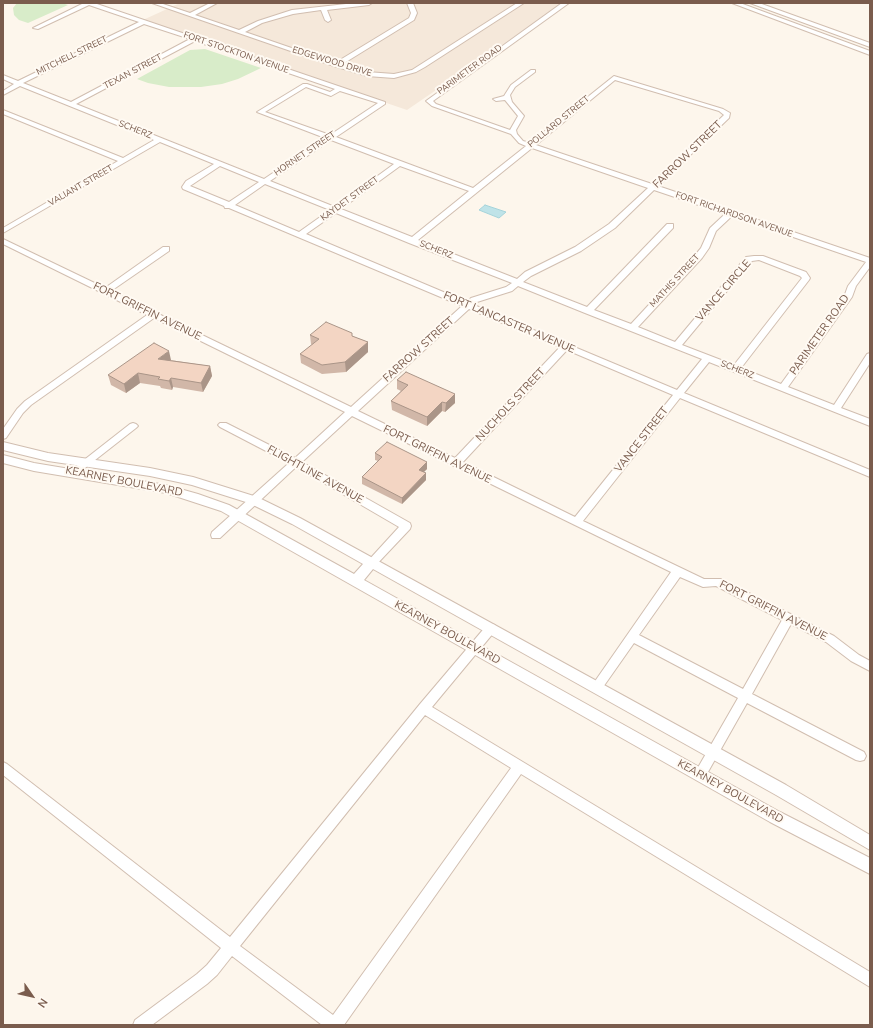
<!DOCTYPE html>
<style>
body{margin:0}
#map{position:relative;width:873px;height:1028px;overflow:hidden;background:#fdf6ec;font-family:"Nunito Sans",sans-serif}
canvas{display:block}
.frame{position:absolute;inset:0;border:4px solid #7a5c4d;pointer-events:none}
.north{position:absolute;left:12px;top:976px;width:40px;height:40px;-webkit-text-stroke:3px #fffaf3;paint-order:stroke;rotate:124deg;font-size:11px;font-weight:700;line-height:16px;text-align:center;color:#7a5c4d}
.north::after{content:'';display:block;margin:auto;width:14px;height:18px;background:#7a5c4d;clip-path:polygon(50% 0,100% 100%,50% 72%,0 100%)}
</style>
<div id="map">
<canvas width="873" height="1028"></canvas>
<div class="frame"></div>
<div class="north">N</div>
</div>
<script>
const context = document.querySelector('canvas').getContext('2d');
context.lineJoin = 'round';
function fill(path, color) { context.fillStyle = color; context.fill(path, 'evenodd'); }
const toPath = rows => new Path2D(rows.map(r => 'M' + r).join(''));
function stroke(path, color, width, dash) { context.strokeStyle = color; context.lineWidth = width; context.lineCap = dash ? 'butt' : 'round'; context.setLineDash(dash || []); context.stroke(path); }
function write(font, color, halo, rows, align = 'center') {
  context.font = font + ' "Nunito Sans",sans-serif'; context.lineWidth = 4; context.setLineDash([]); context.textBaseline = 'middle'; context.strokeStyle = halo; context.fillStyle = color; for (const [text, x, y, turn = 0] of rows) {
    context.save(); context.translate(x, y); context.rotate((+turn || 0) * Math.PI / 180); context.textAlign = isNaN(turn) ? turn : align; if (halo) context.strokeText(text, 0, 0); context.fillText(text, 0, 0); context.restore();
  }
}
fill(toPath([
 [180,3,563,3,407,110,143,20]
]), '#f5e8da');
fill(toPath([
 [17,3,62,3,68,5,28,23,19,20,14,15,13,8],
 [205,49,261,68,238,79,222,84,201,87,169,87,148,83,137,79,190,50]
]), '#d8ecc9');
const water = toPath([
 [485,205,506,212,499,218,479,210,485,205]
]);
fill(water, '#bfe3e8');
stroke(water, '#a5d3da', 1);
const minor = toPath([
 [84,3,94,3,385,102,385,104,336,137,473,188,526,146,519,143,511,134,432,106,426,101,562,3,569,3,433,101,436,104,510,130,518,116,505,100,496,101,493,99,504,96,511,85,531,70,535,70,535,72,515,87,510,95,512,102,524,116,516,130,517,134,523,141,530,143,614,76,723,109,730,113,729,118,658,186,870,258,870,267,856,286,852,297,788,387,834,405,867,354,870,353,870,363,841,408,870,419,870,426,709,362,684,393,870,470,870,477,680,398,583,521,704,579,721,579,834,636,859,655,870,661,870,671,851,661,826,642,791,624,752,694,864,752,866,756,864,760,860,761,856,760,747,703,704,779,700,781,696,779,694,775,696,771,738,698,634,643,601,690,597,692,593,690,591,687,671,572,352,416,302,462,410,523,411,526,410,529,376,565,372,566,368,565,367,562,399,527,296,467,220,538,212,538,211,535,212,532,289,463,220,427,218,425,220,423,226,423,295,458,345,412,154,318,31,405,23,413,6,438,3,439,3,429,17,409,25,401,147,315,3,244,3,239,105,288,163,247,169,247,169,251,111,291,351,407,462,306,229,208,225,208,224,206,183,189,182,187,186,181,214,164,160,142,3,233,3,228,118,161,3,114,3,110,123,158,154,140,20,86,3,95,3,91,14,84,3,79,3,75,18,81,139,22,89,5,38,29,33,28,84,3],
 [144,24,190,39,71,102,23,83,144,24],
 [195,41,335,89,330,92,307,84,303,84,257,112,325,138,264,179,76,104,195,41],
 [615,80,719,111,724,115,652,184,536,145,615,80],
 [306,87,331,96,340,91,378,103,330,135,265,112,306,87],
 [331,140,394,164,335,207,270,181,331,140],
 [532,148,648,188,609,224,575,247,525,272,517,279,418,240,532,148],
 [220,166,259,182,229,202,190,186,220,166],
 [400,166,469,191,412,237,341,209,400,166],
 [265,184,330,210,299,232,235,205,265,184],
 [654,190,725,214,710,228,701,248,696,254,631,324,594,310,673,228,673,224,667,224,587,307,523,282,531,276,581,251,615,228,654,190],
 [336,213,409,243,512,283,506,287,471,298,467,302,306,234,336,213],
 [732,216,866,262,848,286,844,297,781,384,741,368,809,280,810,278,806,272,763,256,754,256,746,257,675,342,638,327,702,258,709,248,716,231,732,216],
 [759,260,800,276,802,278,734,365,682,345,752,261,759,260],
 [518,286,585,313,702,359,677,390,474,305,477,302,512,291,518,286],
 [469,309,560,347,455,458,358,411,469,309],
 [567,350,673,395,575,517,463,462,567,350],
 [680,577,703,587,716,586,782,620,743,689,639,635,680,577],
 [152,3,160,3,190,13,210,3,217,3,195,15,239,30,258,21,292,10,355,3,372,3,369,5,327,10,331,20,328,22,325,20,321,10,293,14,262,23,245,32,335,63,409,18,411,13,407,3,413,3,417,13,414,20,341,65,367,72,394,74,412,70,517,3,524,3,425,67,416,72,394,78,367,76,334,66,152,3],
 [732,3,740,3,870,51,870,55,732,3],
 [133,423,136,424,138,426,136,428,76,475,70,475,68,473,70,471,130,424,133,423],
 [491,624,495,625,496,628,495,631,432,707,870,972,870,987,521,774,344,1025,322,1025,232,956,217,975,207,984,152,1025,133,1025,135,1020,197,974,207,965,221,948,3,775,3,762,7,764,230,937,420,704,487,625,491,624],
 [425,715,511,768,333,1015,240,946,425,715]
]);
const tertiary = toPath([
 [750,3,759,3,870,43,870,47,750,3],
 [3,442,48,453,150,468,193,477,257,497,300,518,786,785,870,835,870,850,776,795,373,569,364,580,780,812,870,858,870,874,770,822,221,511,166,493,34,471,3,463,3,455,34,463,166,485,198,494,229,505,354,574,363,564,292,524,249,503,192,485,150,476,48,461,3,450,3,442]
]);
stroke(minor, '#d1beb0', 2);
stroke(tertiary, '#d1beb0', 2);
fill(minor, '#fff');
fill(tertiary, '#fff');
fill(toPath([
 [310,335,352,336,368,342,368,352,346,372,322,374,301,363,300,354,312,345,311,344],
 [170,360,210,366,212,376,203,392,173,387,172,390,161,388,160,386,140,383,126,393,111,385,108,375,171,360],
 [397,380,455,394,455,403,445,412,442,411,427,426,392,410,391,401,401,391,397,389],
 [375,453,427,462,427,469,423,472,426,473,426,480,402,504,362,484,362,477,378,461,375,460]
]), '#d1b7a8');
fill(toPath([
 [368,342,368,352,346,372,345,362],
 [169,351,171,360,160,368,158,359],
 [210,366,212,376,203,392,201,383],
 [138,373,140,383,126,393,124,384],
 [171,378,173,387,172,390,169,381],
 [455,394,455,403,445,412,446,403],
 [442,402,442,411,427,426,427,417],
 [427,462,427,469,419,477,419,470],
 [426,473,426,480,402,504,402,498]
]), '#aa9588');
const building = toPath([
 [326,322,352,333,352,336,368,342,345,362,322,365,300,354,319,339,310,335,326,322],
 [154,343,169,351,158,359,210,366,201,383,171,378,169,381,158,379,160,377,138,373,124,384,108,375,154,343],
 [406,372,455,394,446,403,442,402,427,417,391,401,408,385,397,380,406,372],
 [387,442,427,462,419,470,426,473,402,498,362,477,382,457,375,453,387,442]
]);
fill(building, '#f3d5c3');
stroke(building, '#aa9588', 1);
write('9px', '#7a5c4d', '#fffaf3', [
 ["FORT STOCKTON AVENUE",236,53,19],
 ["MITCHELL STREET",72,56,-26],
 ["EDGEWOOD DRIVE",332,62,17],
 ["PARIMETER ROAD",470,70,-36],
 ["TEXAN STREET",133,72,-28],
 ["POLLARD STREET",559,122,-39],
 ["SCHERZ",135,130,22],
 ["HORNET STREET",305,154,-34],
 ["VALIANT STREET",81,186,-30],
 ["KAYDET STREET",350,199,-36],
 ["FORT RICHARDSON AVENUE",734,215,19],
 ["SCHERZ",436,250,22],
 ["MATHIS STREET",675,281,-47],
 ["SCHERZ",737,370,22]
]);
write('11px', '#7a5c4d', '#fffaf3', [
 ["FARROW STREET",688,155,-44],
 ["VANCE CIRCLE",724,291,-49],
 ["FORT GRIFFIN AVENUE",147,312,26],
 ["FORT LANCASTER AVENUE",509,323,23],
 ["PARIMETER ROAD",820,335,-55],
 ["FARROW STREET",419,350,-42],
 ["NUCHOLS STREET",511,405,-47],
 ["VANCE STREET",642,440,-52],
 ["FORT GRIFFIN AVENUE",437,455,26],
 ["FLIGHTLINE AVENUE",315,475,29],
 ["KEARNEY BOULEVARD",124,482,11],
 ["FORT GRIFFIN AVENUE",773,611,27],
 ["KEARNEY BOULEVARD",447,633,29],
 ["KEARNEY BOULEVARD",730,792,29]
]);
</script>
